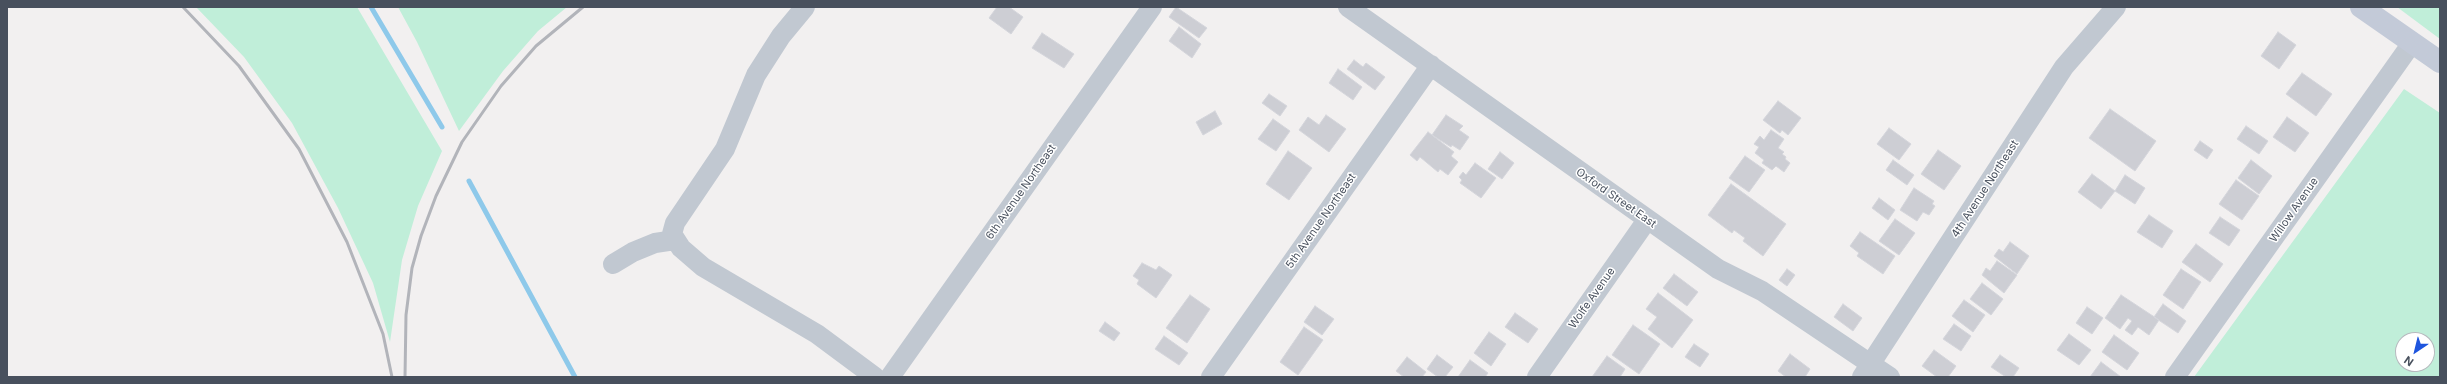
<!DOCTYPE html>
<style>
body{margin:0}
#map{position:relative;width:2447px;height:384px;overflow:hidden;background:#f2f0f0;font-family:Inter,sans-serif}
canvas{display:block}
.frame{position:absolute;inset:0;border:8px solid #48505d;pointer-events:none}
.north{position:absolute;left:2395px;top:332px;width:40px;height:40px;box-sizing:border-box;background:#fff;border:1px solid #b6b9be;border-radius:50%;rotate:215deg;font-size:11px;font-weight:700;line-height:16px;text-align:center;color:#48505d}
.north::after{content:'';display:block;margin:auto;width:14px;height:18px;background:#1e55de;clip-path:polygon(50% 0,100% 100%,50% 72%,0 100%)}
</style>
<div id="map">
<canvas width="2447" height="384"></canvas>
<div class="frame"></div>
<div class="north">N</div>
</div>
<script>
const context = document.querySelector('canvas').getContext('2d');
context.lineJoin = 'round';
function fill(path, color) { context.fillStyle = color; context.fill(path, 'evenodd'); }
const toPath = rows => new Path2D(rows.map(r => 'M' + r).join(''));
function stroke(path, color, width, dash) { context.strokeStyle = color; context.lineWidth = width; context.lineCap = dash ? 'butt' : 'round'; context.setLineDash(dash || []); context.stroke(path); }
function write(font, color, halo, rows, align = 'center') {
  context.font = font + ' Inter,sans-serif'; context.lineWidth = 3; context.setLineDash([]); context.textBaseline = 'middle'; context.strokeStyle = halo; context.fillStyle = color; for (const [text, x, y, turn = 0] of rows) {
    context.save(); context.translate(x, y); context.rotate((+turn || 0) * Math.PI / 180); context.textAlign = isNaN(turn) ? turn : align; if (halo) context.strokeText(text, 0, 0); context.fillText(text, 0, 0); context.restore();
  }
}
fill(toPath([
 [196,7,357,7,442,151,418,206,402,260,390,342,373,283,338,208,292,123,244,57],
 [398,7,567,7,538,31,503,71,459,131,417,42],
 [2397,7,2440,7,2440,39],
 [2404,89,2440,113,2440,377,2194,377],
 [2403,340,2427,340,2427,364,2403,364]
]), '#c0eed9');
stroke(toPath([
 [371,7,442,127],
 [469,181,575,377]
]), '#8ec9ea', 5);
const building = toPath([
 [997,7,1009,7,1023,17,1011,34,989,18,997,7],
 [1176,7,1207,28,1199,38,1169,17,1176,7],
 [1179,27,1201,44,1192,58,1169,41,1179,27],
 [2278,32,2296,45,2279,69,2261,56,2278,32],
 [1042,33,1074,54,1064,68,1032,48,1042,33],
 [1354,60,1363,67,1366,63,1385,77,1375,90,1347,69,1354,60],
 [1338,69,1362,87,1353,100,1329,83,1338,69],
 [2302,73,2332,94,2316,116,2286,94,2302,73],
 [1269,94,1287,106,1280,116,1262,103,1269,94],
 [1778,101,1801,118,1788,135,1782,130,1780,133,1763,120,1778,101],
 [2110,109,2156,141,2135,171,2089,138,2110,109],
 [1215,111,1222,124,1203,135,1196,122,1215,111],
 [1326,115,1346,129,1329,152,1299,130,1308,117,1319,125,1326,115],
 [1446,115,1463,126,1459,130,1469,137,1460,150,1452,145,1451,147,1432,135,1446,115],
 [2287,117,2309,133,2295,152,2273,137,2287,117],
 [1273,119,1290,131,1276,151,1258,139,1273,119],
 [2246,126,2268,141,2259,154,2237,139,2246,126],
 [1889,128,1911,144,1899,160,1877,144,1889,128],
 [1771,130,1784,139,1778,148,1784,152,1782,154,1786,157,1785,159,1790,163,1784,172,1776,166,1772,170,1762,163,1764,160,1755,153,1759,147,1754,144,1760,136,1764,140,1771,130],
 [1428,132,1454,152,1451,156,1458,162,1448,175,1440,169,1438,172,1420,157,1417,161,1410,155,1428,132],
 [2200,141,2213,150,2207,159,2194,150,2200,141],
 [1938,150,1961,166,1944,190,1921,174,1938,150],
 [1288,151,1312,168,1289,200,1266,184,1288,151],
 [1500,152,1514,163,1502,179,1488,169,1500,152],
 [1745,156,1765,170,1749,192,1729,178,1745,156],
 [1893,160,1914,175,1907,185,1886,170,1893,160],
 [2251,160,2272,176,2259,194,2238,178,2251,160],
 [1475,163,1496,178,1481,198,1460,183,1462,180,1459,177,1463,172,1466,175,1475,163],
 [2092,174,2115,191,2101,209,2078,192,2092,174],
 [2125,175,2145,188,2135,204,2115,191,2125,175],
 [2236,180,2259,196,2242,220,2219,204,2236,180],
 [1731,184,1786,224,1763,256,1743,241,1745,238,1734,230,1732,233,1708,215,1731,184],
 [1914,188,1934,201,1932,204,1935,206,1929,215,1923,212,1917,221,1900,210,1914,188],
 [1879,198,1895,210,1888,220,1872,208,1879,198],
 [2149,215,2173,231,2162,248,2137,232,2149,215],
 [2220,217,2240,230,2229,246,2209,233,2220,217],
 [1895,219,1915,233,1899,255,1879,241,1895,219],
 [1860,232,1895,256,1883,274,1857,256,1859,253,1850,246,1860,232],
 [2010,242,2029,256,2017,274,1994,256,1999,249,2003,252,2010,242],
 [2196,244,2223,264,2210,282,2182,262,2196,244],
 [1997,261,2017,275,2004,293,1982,275,1986,268,1990,271,1997,261],
 [1142,263,1156,270,1159,266,1172,275,1156,298,1137,284,1139,280,1133,276,1142,263],
 [1787,269,1795,275,1787,286,1779,280,1787,269],
 [2181,269,2201,282,2183,309,2163,295,2181,269],
 [1674,274,1698,292,1687,306,1663,288,1674,274],
 [1982,283,2003,299,1991,315,1970,299,1982,283],
 [1658,293,1693,320,1672,348,1648,329,1657,317,1646,309,1658,293],
 [1190,295,1210,309,1187,343,1166,328,1190,295],
 [2121,295,2159,320,2149,335,2138,327,2132,335,2125,330,2132,321,2128,318,2120,329,2105,318,2121,295],
 [1964,300,1985,315,1973,332,1952,316,1964,300],
 [1843,304,1862,318,1853,331,1834,317,1843,304],
 [2163,304,2186,321,2178,333,2154,317,2163,304],
 [1315,306,1334,319,1322,335,1304,322,1315,306],
 [2087,307,2103,318,2092,334,2076,323,2087,307],
 [1515,313,1538,329,1528,343,1505,327,1515,313],
 [1105,322,1120,333,1114,341,1099,331,1105,322],
 [1954,324,1971,336,1961,351,1943,339,1954,324],
 [1633,325,1660,344,1639,374,1612,355,1633,325],
 [1304,327,1323,340,1298,375,1280,362,1304,327],
 [1489,332,1506,344,1491,366,1474,353,1489,332],
 [2069,334,2091,350,2079,365,2057,350,2069,334],
 [2114,335,2139,353,2127,370,2102,352,2114,335],
 [1164,336,1188,353,1179,365,1155,349,1164,336],
 [1694,344,1709,354,1700,367,1685,357,1694,344],
 [1934,350,1956,366,1948,377,1937,377,1922,366,1934,350],
 [1790,354,1810,369,1805,377,1786,377,1778,371,1790,354],
 [1437,355,1453,367,1445,377,1438,377,1427,369,1437,355],
 [2000,355,2019,368,2013,377,2006,377,1991,367,2000,355],
 [1607,356,1625,369,1620,377,1592,377,1607,356],
 [1407,357,1426,372,1422,377,1404,377,1396,371,1407,357],
 [1470,360,1488,373,1485,377,1458,377,1470,360],
 [2101,362,2121,377,2090,377,2101,362]
]);
fill(building, '#cdced4');
stroke(building, '#d4d5db', 1);
stroke(toPath([
 [805,7,781,36,756,75,725,149,675,223,672,234,681,248,703,267,817,334,875,377],
 [1348,7,1718,269,1762,291,1890,377],
 [613,264,633,252,655,243,675,240],
 [890,377,1152,7],
 [1211,377,1431,65],
 [1537,377,1647,220],
 [1862,377,2064,67,2116,7],
 [2175,377,2412,43]
]), '#c1c8d1', 20);
stroke(toPath([
 [2361,7,2440,62]
]), '#c3cad8', 22);
stroke(toPath([
 [183,7,239,66,299,149,347,242,383,334,392,377],
 [405,377,406,315,412,268,421,236,436,196,462,142,501,86,536,46,583,7]
]), '#b2b4ba', 3);
write('11px', '#48505d', '#fff', [
 ["4th Avenue Northeast",1985,189,-57],
 ["6th Avenue Northeast",1021,192,-55],
 ["Oxford Street East",1616,198,35],
 ["Willow Avenue",2294,210,-55],
 ["5th Avenue Northeast",1321,221,-55],
 ["Wolfe Avenue",1592,298,-55]
]);
</script>
